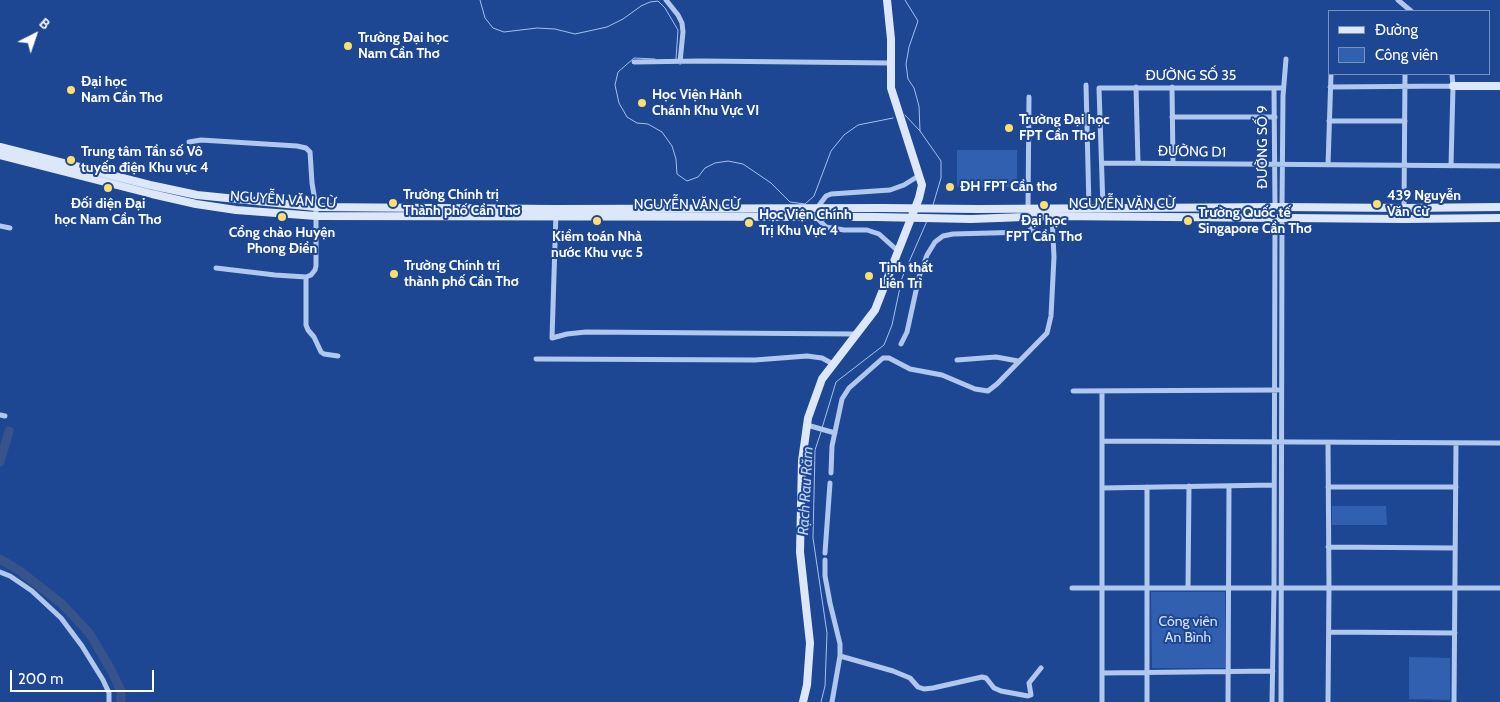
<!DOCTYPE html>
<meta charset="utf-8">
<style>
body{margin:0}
#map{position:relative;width:1500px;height:702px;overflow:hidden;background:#1e4793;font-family:Cabin,sans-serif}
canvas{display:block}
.legend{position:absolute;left:1328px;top:10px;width:162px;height:65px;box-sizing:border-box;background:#1e4793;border:1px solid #7891be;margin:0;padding:6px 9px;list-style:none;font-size:15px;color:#fff}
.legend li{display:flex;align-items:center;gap:10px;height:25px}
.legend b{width:25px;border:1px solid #7891be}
.north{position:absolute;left:10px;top:10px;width:50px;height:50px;-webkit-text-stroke:4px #1e4793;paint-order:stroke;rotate:41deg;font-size:14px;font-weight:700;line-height:20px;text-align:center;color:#fff}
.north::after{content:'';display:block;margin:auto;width:18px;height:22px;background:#fff;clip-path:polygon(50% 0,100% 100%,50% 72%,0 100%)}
.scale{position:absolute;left:10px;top:670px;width:144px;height:22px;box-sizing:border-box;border:2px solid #fff;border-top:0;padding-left:6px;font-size:15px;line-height:18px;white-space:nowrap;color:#fff;-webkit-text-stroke:4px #1e4793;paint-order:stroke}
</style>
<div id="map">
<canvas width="1500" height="702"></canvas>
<ul class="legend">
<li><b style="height:6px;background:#dde7fa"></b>Đường</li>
<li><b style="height:14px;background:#3260b0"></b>Công viên</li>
</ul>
<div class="north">B</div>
<div class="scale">200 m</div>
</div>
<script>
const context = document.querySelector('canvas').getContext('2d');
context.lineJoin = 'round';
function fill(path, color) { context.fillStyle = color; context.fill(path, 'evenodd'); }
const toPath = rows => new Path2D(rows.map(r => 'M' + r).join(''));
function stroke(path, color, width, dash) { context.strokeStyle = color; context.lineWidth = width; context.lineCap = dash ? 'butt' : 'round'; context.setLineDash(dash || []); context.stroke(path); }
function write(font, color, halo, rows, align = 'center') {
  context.font = font + ' Cabin,sans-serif'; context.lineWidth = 4; context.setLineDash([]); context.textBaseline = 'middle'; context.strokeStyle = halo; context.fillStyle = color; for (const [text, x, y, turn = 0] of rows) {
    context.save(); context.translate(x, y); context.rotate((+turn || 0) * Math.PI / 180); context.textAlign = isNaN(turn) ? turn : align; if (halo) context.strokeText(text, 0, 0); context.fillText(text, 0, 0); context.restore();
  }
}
fill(toPath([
 [957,150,1017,150,1017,187,957,187],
 [1332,506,1386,506,1387,525,1332,525],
 [1151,592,1225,592,1225,668,1152,668],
 [1409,657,1450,658,1450,700,1409,699]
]), '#3260b0');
stroke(toPath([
 [480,0,485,18,493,28,504,32,537,28,555,29,575,34,607,27,623,19,641,6,650,2,658,1,665,8,678,30,676,59],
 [905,0,918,21,909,47,906,64,908,79,914,88,919,106,920,131,941,161,941,178,933,205],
 [655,59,634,58,618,72,615,85,619,103,627,117,637,123,648,124,662,132,672,146,676,159,677,174,687,181,698,177,705,168,715,163,728,161,743,164,771,183,790,202,805,204,814,196,831,151,844,135,858,125,893,118],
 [905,115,920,131],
 [822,428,836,382,884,345,892,325,902,278,927,221],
 [821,432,815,450,813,538,827,633,825,686,821,702]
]), '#a4c0ef', 1);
stroke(toPath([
 [0,462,9,431],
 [0,559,20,571,62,604,90,634,111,670,121,691,121,702]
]), '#36548b', 9);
stroke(toPath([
 [666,0,678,15,682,23,683,32,680,62],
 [1398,0,1411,11],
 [634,62,701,61,891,63],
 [1086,85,1089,208],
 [1136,87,1138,163],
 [1172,87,1173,163],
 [1330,87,1453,86],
 [1274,88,1275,207],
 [1172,117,1275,117],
 [1329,121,1405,121],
 [189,142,201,140,297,146,306,148,310,152,312,183,316,207,316,266,315,270,311,275,306,277,275,275,216,268],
 [1102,163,1500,166],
 [1328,165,1331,74],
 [1451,166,1453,86,1452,74],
 [1282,207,1283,96,1286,59],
 [817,208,826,196,831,194,890,190,904,185,920,175],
 [1028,208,1029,97],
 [1103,208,1099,88,1283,88],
 [1404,208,1405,74],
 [556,213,552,338,567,334,586,332,856,334],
 [816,217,826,227,844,230,867,230,879,234,898,251],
 [0,226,10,228],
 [306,277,306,325,308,330,314,337,321,352,324,354,338,356],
 [901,344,907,332,919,277,927,255,935,242,943,236,953,234,1028,232,1035,226,1037,216],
 [536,359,755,360,807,356,822,358,833,364],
 [957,360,996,357,1018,361],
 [1073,391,1278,390],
 [0,415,5,416],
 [807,425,835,433],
 [1102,441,1500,443],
 [831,473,832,446,842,399,849,388,883,358,889,358,910,369,942,375,975,389,988,391,997,384,1047,333,1051,316,1054,257,1052,216],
 [1147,487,1147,702],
 [1328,487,1456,487],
 [1102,488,1273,485],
 [1328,547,1455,548],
 [825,553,830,483],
 [825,560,825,576,830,603,840,644,840,656,832,702],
 [0,572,10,576,32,591,61,618,82,646,103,680,109,693,109,702],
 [1072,588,1500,588],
 [1188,588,1189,486],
 [1329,632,1455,633],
 [840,656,893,671,910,678,918,687,924,689,933,688,982,677,986,678,994,688,1001,691,1028,696,1031,695,1029,683,1041,668],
 [1102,673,1273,671],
 [1102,702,1102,391],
 [1228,702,1229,486],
 [1272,702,1274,588,1275,217],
 [1281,702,1282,218],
 [1328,702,1329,588,1328,443],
 [1454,702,1456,443]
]), '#b0c7ee', 5);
stroke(toPath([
 [1453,86,1500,86],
 [0,147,150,185,197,195,316,207,556,209,883,208],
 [0,155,152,194,196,204,236,210,316,216,876,217],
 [978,209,1282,207,1404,208,1500,207],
 [971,219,1052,216,1404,219,1500,218],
 [803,702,807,685,810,643,800,552,802,461,808,418,822,379,875,310,919,198,922,185,891,88,891,39,887,0]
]), '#dde7fa', 8);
stroke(toPath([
 [883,208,978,209],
 [876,217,971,219]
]), '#dde7fa', 8);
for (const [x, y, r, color] of [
 [348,46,5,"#fcdf70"],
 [71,90,5,"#fcdf70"],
 [642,103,5,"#fcdf70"],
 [1009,128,5,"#fcdf70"],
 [71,160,5,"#fcdf70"],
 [950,187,5,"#fcdf70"],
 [108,188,5,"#fcdf70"],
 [393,203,5,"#fcdf70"],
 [1377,204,5,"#fcdf70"],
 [1044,205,5,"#fcdf70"],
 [282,217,5,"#fcdf70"],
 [597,221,5,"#fcdf70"],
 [1188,221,5,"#fcdf70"],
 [749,223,5,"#fcdf70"],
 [394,274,5,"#fcdf70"],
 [869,276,5,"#fcdf70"]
]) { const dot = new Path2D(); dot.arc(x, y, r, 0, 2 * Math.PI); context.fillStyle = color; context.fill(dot); stroke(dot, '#1e4793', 2); }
write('bold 14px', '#fff', '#1e4793', [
 ["Trường Đại học",358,38],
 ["Nam Cần Thơ",358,54],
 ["Đại học",81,82],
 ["Nam Cần Thơ",81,98],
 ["Học Viện Hành",652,95],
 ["Chánh Khu Vực VI",652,111],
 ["Trường Đại học",1019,120],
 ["FPT Cần Thơ",1019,136],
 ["Trung tâm Tần số Vô",81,152],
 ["tuyến điện Khu vực 4",81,168],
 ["ĐH FPT Cần thơ",960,187],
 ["Trường Chính trị",403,195],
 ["Thành phố Cần Thơ",403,211],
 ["439 Nguyễn",1387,196],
 ["Văn Cừ",1387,212],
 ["Đối diện Đại",108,204,"center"],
 ["học Nam Cần Thơ",108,220,"center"],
 ["Trường Quốc tế",1198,213],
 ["Singapore Cần Thơ",1198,229],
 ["Học Viện Chính",759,215],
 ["Trị Khu Vực 4",759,231],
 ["Đại học",1044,221,"center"],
 ["FPT Cần Thơ",1044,237,"center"],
 ["Cổng chào Huyện",282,233,"center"],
 ["Phong Điền",282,249,"center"],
 ["Kiểm toán Nhà",597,237,"center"],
 ["nước Khu vực 5",597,253,"center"],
 ["Trường Chính trị",404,266],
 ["thành phố Cần Thơ",404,282],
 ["Tịnh thất",879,268],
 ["Liên Trì",879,284]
], 'left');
write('14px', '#fff', '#1e4793', [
 ["ĐƯỜNG SỐ 35",1191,76],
 ["ĐƯỜNG SỐ 9",1263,147,-90],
 ["ĐƯỜNG D1",1192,152,1],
 ["NGUYỄN VĂN CỪ",283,200,4],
 ["NGUYỄN VĂN CỪ",1122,204],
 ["NGUYỄN VĂN CỪ",687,205]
]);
write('14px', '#d6e3fa', '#1e4793', [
 ["Công viên",1188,622],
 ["An Bình",1188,638]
]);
write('italic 15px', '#bcd1f5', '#1e4793', [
 ["Rạch Rau Răm",806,491,-87]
]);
</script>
